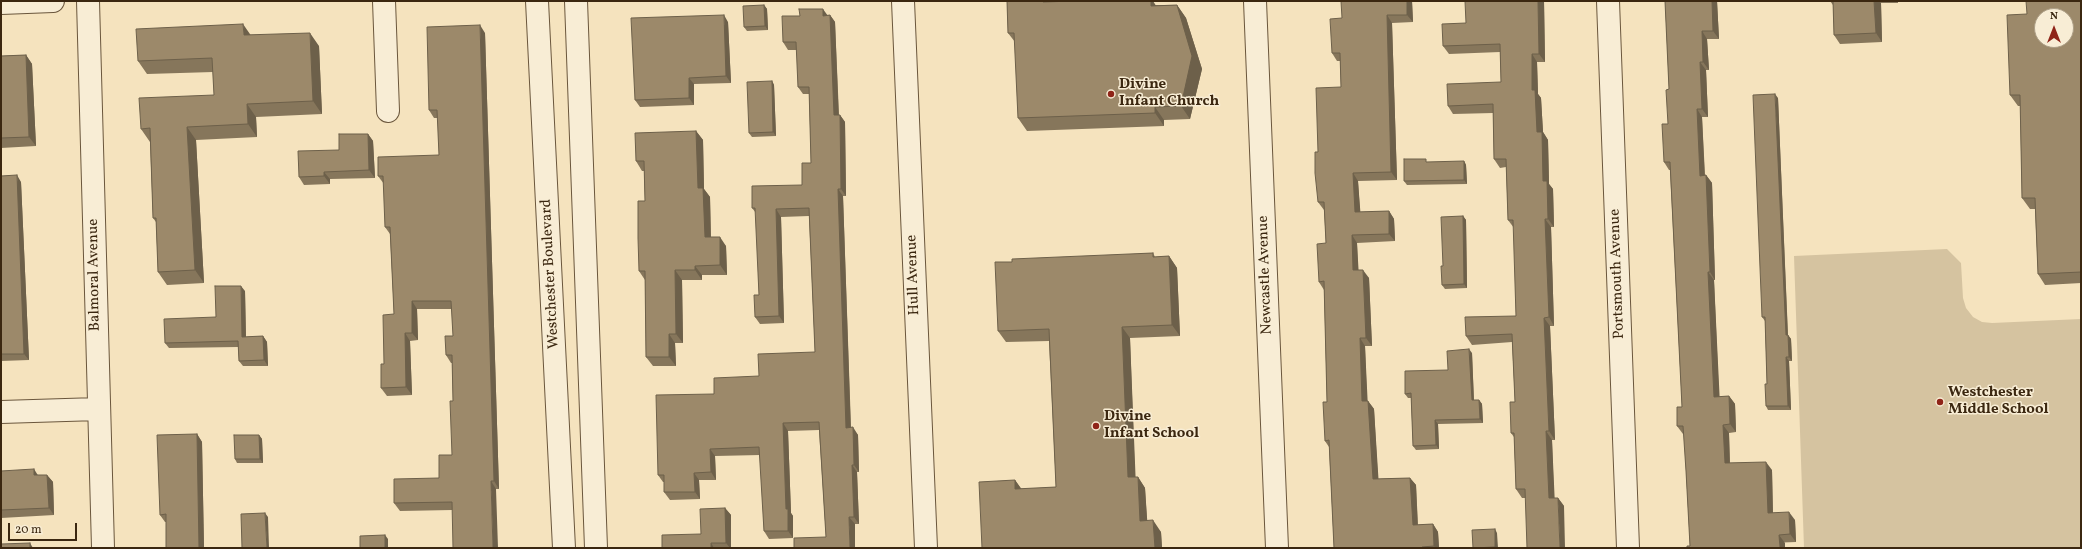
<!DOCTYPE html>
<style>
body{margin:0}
#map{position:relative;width:2082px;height:549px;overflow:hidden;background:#f5e3be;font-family:Vollkorn,serif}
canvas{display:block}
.frame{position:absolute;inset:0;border:2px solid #3b2710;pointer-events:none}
.north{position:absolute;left:2034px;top:8px;width:40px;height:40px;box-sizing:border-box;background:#f8edd5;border:1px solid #ac9e86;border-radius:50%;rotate:0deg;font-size:11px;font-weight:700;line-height:16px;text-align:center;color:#3b2710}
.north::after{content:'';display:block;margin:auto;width:14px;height:18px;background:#8f2418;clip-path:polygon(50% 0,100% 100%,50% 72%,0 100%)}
.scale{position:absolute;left:8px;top:523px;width:69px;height:18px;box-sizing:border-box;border:2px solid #3b2710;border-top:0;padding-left:5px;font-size:12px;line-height:14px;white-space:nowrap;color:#3b2710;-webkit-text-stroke:3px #f8edd5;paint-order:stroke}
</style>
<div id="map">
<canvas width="2082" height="549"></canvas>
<div class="frame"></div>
<div class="north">N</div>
<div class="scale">20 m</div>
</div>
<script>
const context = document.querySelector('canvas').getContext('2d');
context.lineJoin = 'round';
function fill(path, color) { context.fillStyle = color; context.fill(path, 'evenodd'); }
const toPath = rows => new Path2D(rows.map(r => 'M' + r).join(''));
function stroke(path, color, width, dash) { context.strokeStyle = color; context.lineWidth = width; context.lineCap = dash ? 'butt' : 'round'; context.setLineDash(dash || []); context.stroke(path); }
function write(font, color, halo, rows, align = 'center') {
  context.font = font + ' Vollkorn,serif'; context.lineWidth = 3; context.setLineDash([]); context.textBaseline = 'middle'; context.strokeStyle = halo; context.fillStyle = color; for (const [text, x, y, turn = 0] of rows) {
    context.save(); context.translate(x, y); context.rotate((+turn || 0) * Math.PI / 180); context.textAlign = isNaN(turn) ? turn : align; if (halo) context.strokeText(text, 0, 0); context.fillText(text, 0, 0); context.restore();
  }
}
fill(toPath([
 [1947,249,1961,263,1963,298,1966,308,1973,317,1982,322,1992,323,2081,319,2081,548,1804,548,1794,256]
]), '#d5c3a0');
const minor = toPath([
 [88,1,103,548],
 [384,1,388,111],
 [537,1,564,548],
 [576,1,596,548],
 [903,1,926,548],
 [1255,1,1277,548],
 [1608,1,1628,548],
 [1,3,53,1],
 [1,412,98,409]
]);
stroke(minor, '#6a563c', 24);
stroke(minor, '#f8edd5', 22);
fill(toPath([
 [1007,1,1047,1,1048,2,1156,5,1177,5,1186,18,1202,69,1190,119,1164,120,1164,126,1027,131,1018,118,1015,42,1008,33],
 [1412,1,1413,22,1392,23,1397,180,1358,181,1360,212,1389,211,1394,219,1395,241,1357,243,1358,270,1369,278,1372,346,1365,346,1367,401,1368,401,1374,409,1378,479,1410,478,1416,485,1418,525,1433,524,1438,532,1439,548,1334,548,1329,447,1325,441,1327,402,1324,290,1319,282,1326,243,1324,210,1318,202,1318,152,1341,87,1340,61,1337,61,1332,53,1342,18],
 [1544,1,1545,62,1537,62,1538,94,1541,98,1543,132,1548,140,1549,184,1553,189,1554,227,1551,227,1554,326,1550,326,1555,440,1552,440,1554,498,1558,498,1564,506,1526,498,1522,498,1516,489,1514,437,1511,433,1515,402,1512,342,1472,345,1466,336,1516,316,1514,228,1508,220,1506,167,1500,168,1494,159,1493,113,1453,114,1448,106,1501,82,1500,52,1449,54,1443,46,1466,23],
 [1665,1,1717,1,1719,39,1707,39,1709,70,1706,70,1708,117,1702,117,1705,175,1706,175,1712,183,1715,280,1714,280,1719,397,1729,396,1735,404,1736,432,1729,433,1730,463,1772,470,1773,513,1795,520,1796,542,1690,546,1686,471,1684,434,1683,434,1677,426,1682,407,1670,170,1669,170,1664,162,1668,124,1669,89],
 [1830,1,1898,1,1898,3,1881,3,1882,42,1840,44,1834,35,1833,5],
 [2081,1,2081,283,2045,285,2038,274,2035,209,2030,209,2022,198,2020,106,2018,106,2010,95,2027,14],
 [764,5,767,9,768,30,747,31,744,27],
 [828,15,830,15,835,22,839,115,840,115,845,122,846,196,843,196,851,427,858,435,859,472,857,472,859,524,855,524,826,537,819,430,788,431,791,513,793,516,793,538,769,539,764,531,760,455,715,456,716,480,699,480,700,499,670,500,664,492,664,482,663,482,658,475,714,394,759,376,815,352,809,216,781,217,784,323,760,324,755,317,759,295,756,213,752,208,802,185,811,163,809,94,803,94,798,87,797,50,788,50,783,42],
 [728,22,731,83,694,84,694,105,640,107,635,100],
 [485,33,499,489,496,489,452,510,400,511,394,503,439,478,452,455,453,401,452,363,451,363,446,355,453,336,452,309,417,309,418,340,410,341,412,395,387,396,381,388,384,364,394,314,390,234,385,227,384,184,378,176,439,155,438,118,434,118,429,110],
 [251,35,319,46,322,114,256,117,257,137,196,140,204,283,167,285,158,272,156,222,153,218,150,142,141,129,214,95,213,72,147,74,138,61],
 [26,55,32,64,36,146,1,148,1,56],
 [772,81,774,85,776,136,752,137,749,133],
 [1778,98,1788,335,1791,339,1792,361,1789,361,1791,410,1768,410,1766,406,1767,384,1765,321,1762,317],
 [696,131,703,140,704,189,710,197,711,237,726,246,727,275,702,275,702,280,682,280,683,343,675,343,676,366,653,366,646,357,645,280,639,271,645,201,644,171,642,171,636,161],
 [368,134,373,141,375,178,330,179,330,184,304,185,299,177,339,150],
 [1464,161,1466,165,1467,184,1407,185,1404,181],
 [1,176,21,182,29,360,1,361],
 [1463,216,1466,220,1467,288,1445,289,1442,285,1443,266],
 [1153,253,1155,257,1169,256,1177,268,1180,336,1130,338,1135,477,1138,477,1145,488,1147,521,1161,532,1162,548,982,548,1015,480,1021,489,1056,487,1049,341,1006,342,998,331,1012,262],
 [245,291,246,337,263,336,267,342,268,366,243,366,239,361,238,347,169,348,165,343,216,317],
 [1472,353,1474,400,1479,400,1482,404,1483,423,1438,424,1439,449,1416,450,1413,446,1411,398,1408,398,1405,394,1448,370],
 [197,434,202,442,204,548,166,548,166,522,165,522,160,515],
 [259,435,262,439,263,463,237,463,235,459],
 [1,471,38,475,47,475,53,482,54,515,1,518],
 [725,508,731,515,731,548,662,548,701,534]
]), '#86765b');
fill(toPath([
 [1151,1,1153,1,1160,12,1151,6],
 [1407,1,1412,1,1413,22,1407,15],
 [1538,1,1544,1,1545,62,1539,54],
 [1712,1,1717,1,1719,39,1713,31],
 [1874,1,1879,1,1881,3,1882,42,1876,33],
 [764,5,767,9,768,30,765,26],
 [1177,5,1186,18,1202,69,1190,119,1181,106],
 [823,9,828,16,823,16],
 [724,15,728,22,731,83,726,76],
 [830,15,835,22,839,123,834,115],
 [1387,15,1392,23,1397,180,1391,172],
 [243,24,252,37,244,35],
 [480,25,485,33,499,489,494,481],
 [1702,31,1707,39,1709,70,1703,62],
 [310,33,319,46,322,114,313,101],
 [1532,54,1537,62,1538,94,1541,98,1543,132,1548,140,1549,184,1553,189,1554,227,1548,219,1532,90],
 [26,55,32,64,36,146,29,137],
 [1700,62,1706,70,1708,117,1702,109],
 [689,78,694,84,694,105,689,98],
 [772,81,774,85,776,136,773,132],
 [1775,94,1778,98,1788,339,1786,335],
 [247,104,256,117,257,137,248,124],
 [1155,107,1164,120,1164,126,1155,113],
 [1697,109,1702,117,1705,183,1700,176],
 [840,115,845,122,846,196,841,189],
 [187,127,196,140,204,283,195,270],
 [696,131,703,140,704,189,710,197,711,246,705,237,698,188],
 [368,134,373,141,375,178,369,170],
 [1464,161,1466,165,1467,184,1464,180],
 [324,172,330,179,330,184,324,176],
 [1353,173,1358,181,1361,220,1355,212],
 [17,175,21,182,29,360,24,354],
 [1706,175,1712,183,1715,280,1710,272],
 [838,189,843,196,851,435,846,428],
 [776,209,781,217,784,323,779,316],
 [1389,211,1394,219,1395,241,1389,234],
 [1463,216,1466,220,1467,288,1464,284],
 [1545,219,1551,227,1554,326,1549,317],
 [1352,235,1357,243,1359,278,1353,270],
 [720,237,726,246,727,275,720,265],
 [1169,256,1177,268,1180,336,1172,325],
 [695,266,702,275,702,280,695,270],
 [675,270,682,280,683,343,676,334],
 [1363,270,1369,278,1372,346,1366,338],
 [1708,272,1714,280,1720,405,1714,397],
 [241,286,245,291,246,342,242,337],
 [412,301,417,309,418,340,412,333],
 [1544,318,1550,326,1555,440,1549,431],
 [1122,327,1130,338,1136,488,1128,477],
 [405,333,410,341,412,395,406,387],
 [669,334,675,343,676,366,669,357],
 [1788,335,1791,339,1792,361,1789,357],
 [263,336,267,342,268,366,264,360],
 [1360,338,1365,346,1368,409,1362,401],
 [1469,349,1472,353,1474,404,1472,400],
 [1786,357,1789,361,1791,410,1788,406],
 [1729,396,1735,404,1736,432,1730,424],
 [1479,400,1482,404,1483,423,1480,419],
 [1368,401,1374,409,1379,487,1373,479],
 [1435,420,1438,424,1439,449,1436,445],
 [783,423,788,431,791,513,793,516,793,538,788,531,786,509],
 [1723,425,1729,433,1730,471,1725,463],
 [853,427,858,435,859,472,854,465],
 [1546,431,1552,440,1555,506,1549,498],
 [197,434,202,442,204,548,199,548],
 [259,435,262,439,263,463,260,459],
 [710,449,715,456,716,480,711,472],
 [1766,462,1772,470,1773,521,1768,513],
 [852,465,857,472,859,524,854,517],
 [34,469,39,477,34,475],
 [694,473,699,480,700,499,695,492],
 [47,475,53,482,54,515,49,508],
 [1138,477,1145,488,1148,532,1140,521],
 [1410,478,1416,485,1418,533,1413,525],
 [1015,480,1023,491,1015,489],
 [491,481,496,489,498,548,493,548],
 [1558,498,1564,506,1565,548,1560,548],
 [725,508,731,515,731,548,730,548,726,543],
 [1789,512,1795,520,1796,542,1790,534],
 [265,513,268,517,269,548,267,548],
 [849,517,855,524,855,548,850,548],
 [1153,520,1161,532,1162,548,1155,548],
 [1433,524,1438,532,1439,548,1435,548,1434,546],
 [1495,529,1497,533,1498,548,1496,548,1495,547],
 [385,535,388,539,388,548,385,548],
 [1779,535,1785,543,1785,548,1780,548],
 [30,543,33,548,30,548],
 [711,543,714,548,711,548]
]), '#6d604a');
const building = toPath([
 [1007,1,1043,1,1043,2,1074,1,1151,1,1151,6,1177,5,1192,56,1181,106,1155,107,1155,113,1018,118,1014,33,1008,33,1007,1],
 [1341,1,1407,1,1407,15,1387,15,1391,172,1353,173,1355,212,1389,211,1389,234,1352,235,1353,270,1363,270,1366,338,1360,338,1362,401,1368,401,1373,479,1410,478,1413,525,1433,524,1434,546,1422,547,1422,548,1334,548,1329,440,1325,441,1323,402,1327,402,1324,281,1319,282,1317,244,1326,243,1324,202,1318,202,1315,173,1315,152,1318,152,1316,88,1341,87,1340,53,1332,53,1330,19,1342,18,1341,1],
 [1465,1,1538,1,1539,54,1532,54,1532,90,1535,90,1537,132,1542,132,1543,181,1547,181,1548,219,1545,219,1549,317,1544,318,1549,431,1546,431,1549,498,1558,498,1560,548,1527,548,1525,489,1516,489,1514,433,1511,433,1510,402,1515,402,1512,334,1466,336,1465,317,1516,316,1513,220,1508,220,1506,159,1494,159,1493,104,1448,106,1447,84,1501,82,1500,44,1443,46,1442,24,1466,23,1465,1],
 [1665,1,1712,1,1713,31,1702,31,1703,62,1700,62,1702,109,1697,109,1700,176,1706,175,1710,272,1708,272,1714,397,1729,396,1730,424,1723,425,1725,463,1766,462,1768,513,1789,512,1790,534,1779,535,1780,548,1687,548,1687,546,1690,546,1686,471,1683,426,1677,426,1677,407,1682,407,1670,162,1664,162,1662,124,1668,124,1666,90,1669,89,1665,1],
 [1833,1,1874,1,1876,33,1834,35,1833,1],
 [2026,1,2081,1,2081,272,2038,274,2035,198,2022,198,2020,95,2010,95,2007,15,2027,14,2026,1],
 [2042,16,2066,16,2066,40,2042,40,2042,16],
 [764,5,765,26,744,27,743,6,764,5],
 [799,9,823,9,823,16,830,15,834,115,840,115,841,189,838,189,846,428,853,427,854,465,852,465,854,517,849,517,850,548,794,548,794,538,826,537,819,422,783,423,786,509,788,509,788,531,764,531,759,447,710,449,711,472,694,473,695,492,664,492,664,475,658,475,656,395,714,394,714,378,759,376,758,354,815,352,809,208,776,209,779,316,755,317,754,295,759,295,755,208,752,208,752,186,802,185,802,163,811,163,809,87,798,87,796,42,783,42,782,16,800,16,799,9],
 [724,15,726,76,689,78,689,98,635,100,631,18,724,15],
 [243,24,244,35,310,33,313,101,247,104,248,124,187,127,195,270,158,272,156,218,153,218,150,128,141,129,139,98,214,95,212,58,138,61,136,29,243,24],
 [480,25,494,481,491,481,493,548,453,548,452,502,394,503,394,479,439,478,439,455,452,455,450,401,453,401,452,355,446,355,445,336,453,336,451,301,412,301,412,333,405,333,406,387,381,388,381,364,384,364,383,315,394,314,390,227,385,227,383,176,378,176,378,157,439,155,437,110,429,110,427,27,480,25],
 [26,55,29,137,1,138,1,56,26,55],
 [772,81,773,132,749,133,747,82,772,81],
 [1775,94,1786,335,1788,335,1789,357,1786,357,1788,406,1766,406,1765,384,1767,384,1765,317,1762,317,1753,95,1775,94],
 [696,131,698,188,703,188,705,237,720,237,720,265,695,266,695,270,675,270,676,334,669,334,669,357,646,357,645,271,639,271,638,238,638,201,645,201,644,161,636,161,635,133,696,131],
 [339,134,368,134,369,170,324,172,324,176,299,177,298,151,339,150,339,134],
 [1404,159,1426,159,1426,162,1464,161,1464,180,1404,181,1404,159],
 [17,175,24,354,1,354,1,176,17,175],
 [1463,216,1464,284,1442,285,1441,266,1443,266,1441,217,1463,216],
 [1153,253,1153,257,1169,256,1172,325,1122,327,1128,477,1138,477,1140,521,1153,520,1155,548,982,548,979,482,1015,480,1015,489,1056,487,1049,329,998,331,995,262,1012,262,1012,259,1153,253],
 [215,286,241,286,242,337,263,336,264,360,239,361,238,341,165,343,164,319,216,317,215,286],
 [1469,349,1472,400,1479,400,1480,419,1435,420,1436,445,1413,446,1411,393,1405,394,1405,371,1448,370,1447,351,1469,349],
 [197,434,199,548,166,548,166,514,160,515,157,435,197,434],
 [234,435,259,435,260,459,235,459,234,435],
 [34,469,34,475,47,475,49,508,1,510,1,471,34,469],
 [725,508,726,543,711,543,711,548,662,548,662,535,701,534,700,509,725,508],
 [265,513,267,548,242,548,241,514,265,513],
 [1495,529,1495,547,1473,548,1472,530,1495,529],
 [385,535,385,548,360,548,360,536,385,535],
 [30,543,30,548,1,548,1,544,30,543]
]);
fill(building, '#9c896a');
stroke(building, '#6d604a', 1);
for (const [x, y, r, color] of [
 [1111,94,4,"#8f2418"],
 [1940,402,4,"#8f2418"],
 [1096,426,4,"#8f2418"]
]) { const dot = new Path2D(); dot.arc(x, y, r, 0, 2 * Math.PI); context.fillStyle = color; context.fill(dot); stroke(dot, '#f8edd5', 1.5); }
write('bold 15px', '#3b2710', '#f8edd5', [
 ["Divine",1119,85],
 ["Infant Church",1119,102],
 ["Westchester",1948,393],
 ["Middle School",1948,410],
 ["Divine",1104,417],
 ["Infant School",1104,434]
], 'left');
write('15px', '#3b2710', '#f8edd5', [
 ["Westchester Boulevard",551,274,-93],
 ["Portsmouth Avenue",1618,274,-92],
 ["Balmoral Avenue",95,275,-91],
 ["Hull Avenue",914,275,-92],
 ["Newcastle Avenue",1266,275,-92]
]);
</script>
